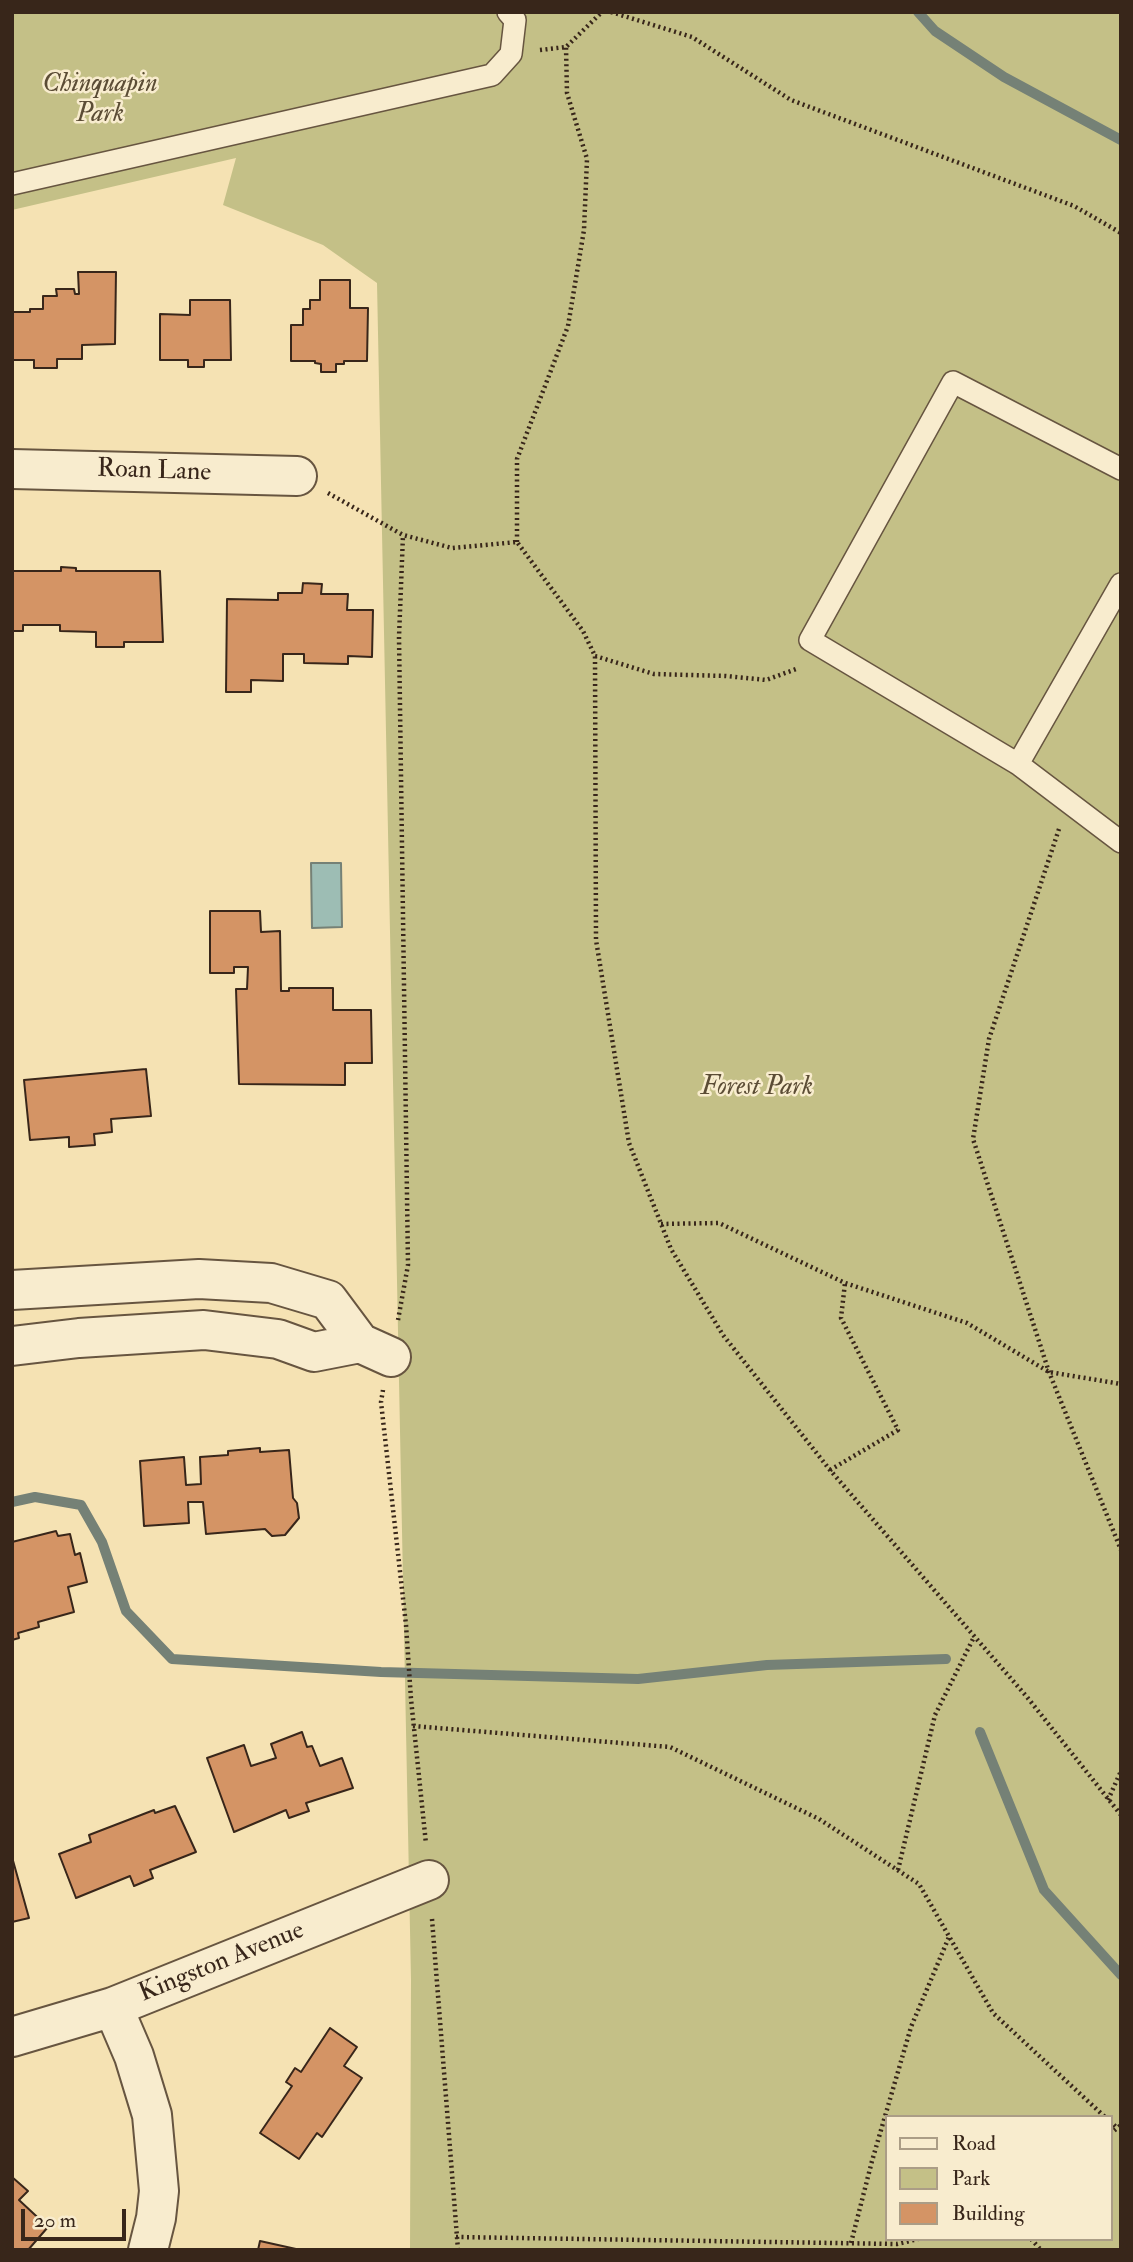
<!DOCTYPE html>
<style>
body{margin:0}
#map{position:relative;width:1133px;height:2262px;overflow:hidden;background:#f5e2b3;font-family:"IM FELL Double Pica",serif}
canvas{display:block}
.frame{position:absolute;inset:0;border:14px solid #38261a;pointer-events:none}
.legend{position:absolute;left:885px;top:2115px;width:228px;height:126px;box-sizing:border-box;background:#f8ecce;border:2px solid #ab9d86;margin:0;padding:9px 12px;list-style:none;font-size:21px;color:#38261a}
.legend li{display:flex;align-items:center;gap:14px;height:35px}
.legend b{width:35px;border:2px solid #ab9d86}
.scale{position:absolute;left:21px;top:2209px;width:105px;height:32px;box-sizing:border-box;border:4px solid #38261a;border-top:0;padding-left:9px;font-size:21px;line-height:24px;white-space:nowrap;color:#38261a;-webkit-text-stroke:5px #f8ecce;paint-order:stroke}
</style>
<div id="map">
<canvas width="1133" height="2262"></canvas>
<div class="frame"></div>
<ul class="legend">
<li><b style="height:9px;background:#f8ecce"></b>Road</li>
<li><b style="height:19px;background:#c4c087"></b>Park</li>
<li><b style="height:19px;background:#d49465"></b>Building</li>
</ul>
<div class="scale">20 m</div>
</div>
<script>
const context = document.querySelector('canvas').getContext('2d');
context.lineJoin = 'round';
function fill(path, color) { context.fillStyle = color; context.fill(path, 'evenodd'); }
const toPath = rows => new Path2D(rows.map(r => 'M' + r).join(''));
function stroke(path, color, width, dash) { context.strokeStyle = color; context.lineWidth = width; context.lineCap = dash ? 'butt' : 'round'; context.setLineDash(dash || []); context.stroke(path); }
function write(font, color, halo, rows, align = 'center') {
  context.font = font + ' "IM FELL Double Pica",serif'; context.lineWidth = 5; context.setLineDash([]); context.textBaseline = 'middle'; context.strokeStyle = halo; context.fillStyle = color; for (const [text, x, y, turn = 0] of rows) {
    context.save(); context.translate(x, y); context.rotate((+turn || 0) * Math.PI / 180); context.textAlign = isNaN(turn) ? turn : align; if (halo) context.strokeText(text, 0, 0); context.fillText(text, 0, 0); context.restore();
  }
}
fill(toPath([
 [12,12,1121,12,1121,2250,410,2250,411,1980,377,283,323,245,223,205,236,158,12,210],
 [886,2117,1110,2117,1110,2239,886,2239]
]), '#c4c087');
const water = toPath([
 [311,863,341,863,342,927,312,928,311,863]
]);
fill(water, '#9dbdb4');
stroke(water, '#758176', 2);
stroke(toPath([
 [918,12,935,31,1004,77,1121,140],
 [12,1502,35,1497,81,1505,102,1542,126,1611,172,1659,381,1672,638,1679,767,1665,946,1659],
 [980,1732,1044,1890,1121,1975]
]), '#758176', 10);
const building = toPath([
 [78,272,116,272,115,344,82,345,82,359,57,359,57,368,34,368,34,360,12,360,12,312,30,312,30,309,43,309,43,296,57,296,56,289,74,289,75,294,79,294,78,272],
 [320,280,350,280,350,308,368,308,367,361,344,361,344,364,336,364,336,372,321,372,321,364,315,363,315,361,291,361,291,325,303,325,303,309,310,309,310,300,320,300,320,280],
 [190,300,230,300,231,360,204,360,204,367,188,367,188,360,160,360,160,314,190,315,190,300],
 [61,567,76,568,76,571,160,571,163,642,124,642,124,647,96,647,96,632,60,631,60,625,23,625,23,631,12,631,12,571,61,571,61,567],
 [303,583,322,584,321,594,348,594,347,610,373,610,372,657,348,656,348,664,304,663,304,654,283,654,283,681,251,680,251,692,226,692,227,599,278,600,278,593,302,593,303,583],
 [210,911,260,911,261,932,280,931,281,991,289,991,289,988,333,988,333,1010,371,1010,372,1063,345,1063,345,1085,239,1084,236,989,247,989,248,967,234,967,234,973,210,973,210,911],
 [146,1069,151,1116,111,1119,112,1132,94,1134,95,1145,69,1147,69,1137,30,1140,24,1080,146,1069],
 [260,1448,260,1452,289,1450,293,1498,297,1503,299,1518,285,1535,272,1536,265,1529,206,1534,203,1502,188,1502,189,1523,144,1526,140,1461,184,1457,186,1485,201,1484,200,1457,228,1455,228,1451,260,1448],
 [56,1531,58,1536,70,1534,75,1555,80,1553,87,1582,68,1587,74,1612,38,1622,39,1627,18,1633,19,1638,12,1640,12,1542,56,1531],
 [302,1732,307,1747,312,1746,320,1766,342,1758,353,1788,306,1803,309,1811,289,1818,286,1810,234,1832,207,1758,244,1745,251,1766,276,1758,271,1744,302,1732],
 [175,1806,196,1852,150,1870,153,1878,134,1886,130,1876,76,1898,59,1854,91,1842,89,1835,154,1810,155,1813,175,1806],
 [12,1857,29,1918,12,1922,12,1857],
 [330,2028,357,2047,344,2066,362,2078,322,2137,317,2133,299,2159,260,2133,292,2086,286,2082,295,2068,301,2072,330,2028],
 [12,2177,28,2191,19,2200,48,2227,28,2250,12,2250,12,2177],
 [260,2241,296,2249,296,2250,258,2250,260,2241]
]);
fill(building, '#d49465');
stroke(building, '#38261a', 2);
const lane = toPath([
 [12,184,492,75,511,54,515,20,508,12],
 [1121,469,953,382,810,640,1018,764,1121,842],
 [1018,764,1121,584]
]);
const street = toPath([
 [12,469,297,476],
 [12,1290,199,1279,271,1283,328,1300,360,1343,391,1357],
 [12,1346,79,1338,204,1330,278,1339,314,1352,360,1343],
 [113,2007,134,2056,152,2115,159,2191,156,2218,148,2250],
 [12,2037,113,2007,429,1880]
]);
stroke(lane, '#675540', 24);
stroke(street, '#675540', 42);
stroke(toPath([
 [611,12,692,37,791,100,1074,206,1121,233],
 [540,50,566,47,602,12],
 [328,493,403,535,452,548,517,542,583,631,595,656,596,940,629,1143,671,1249,723,1335,830,1470,1027,1697,1121,1815],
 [517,542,517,459,568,326,584,230,587,159,567,93,566,47],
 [595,656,654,674,726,676,766,680,799,668],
 [1059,829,989,1039,973,1139,1049,1372,1121,1550],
 [661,1224,719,1223,845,1283,967,1323,1049,1372,1121,1384],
 [398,1320,408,1265,399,637,403,535],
 [383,1390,381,1402,406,1625,411,1699,426,1844],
 [830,1470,898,1430,841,1318,845,1283],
 [413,1726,670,1747,819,1819,919,1884,993,2013,1105,2117],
 [1108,1800,1121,1771],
 [898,1870,935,1715,974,1637],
 [432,1919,458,2250],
 [1110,2121,1117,2128],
 [1110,2134,1121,2125],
 [456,2237,897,2244,918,2239],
 [1031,2239,1041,2250],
 [851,2243,872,2161,911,2027,949,1937]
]), '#38261a', 4.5, [2, 3.5]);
stroke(lane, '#f8ecce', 21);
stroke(street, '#f8ecce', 38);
write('italic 26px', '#5b4c35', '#f8ecce', [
 ["Chinquapin",100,85],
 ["Park",100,115],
 ["Forest Park",757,1088]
]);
write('26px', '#38261a', '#f8ecce', [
 ["Roan Lane",154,472,2],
 ["Kingston Avenue",222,1963,-22]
]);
</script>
